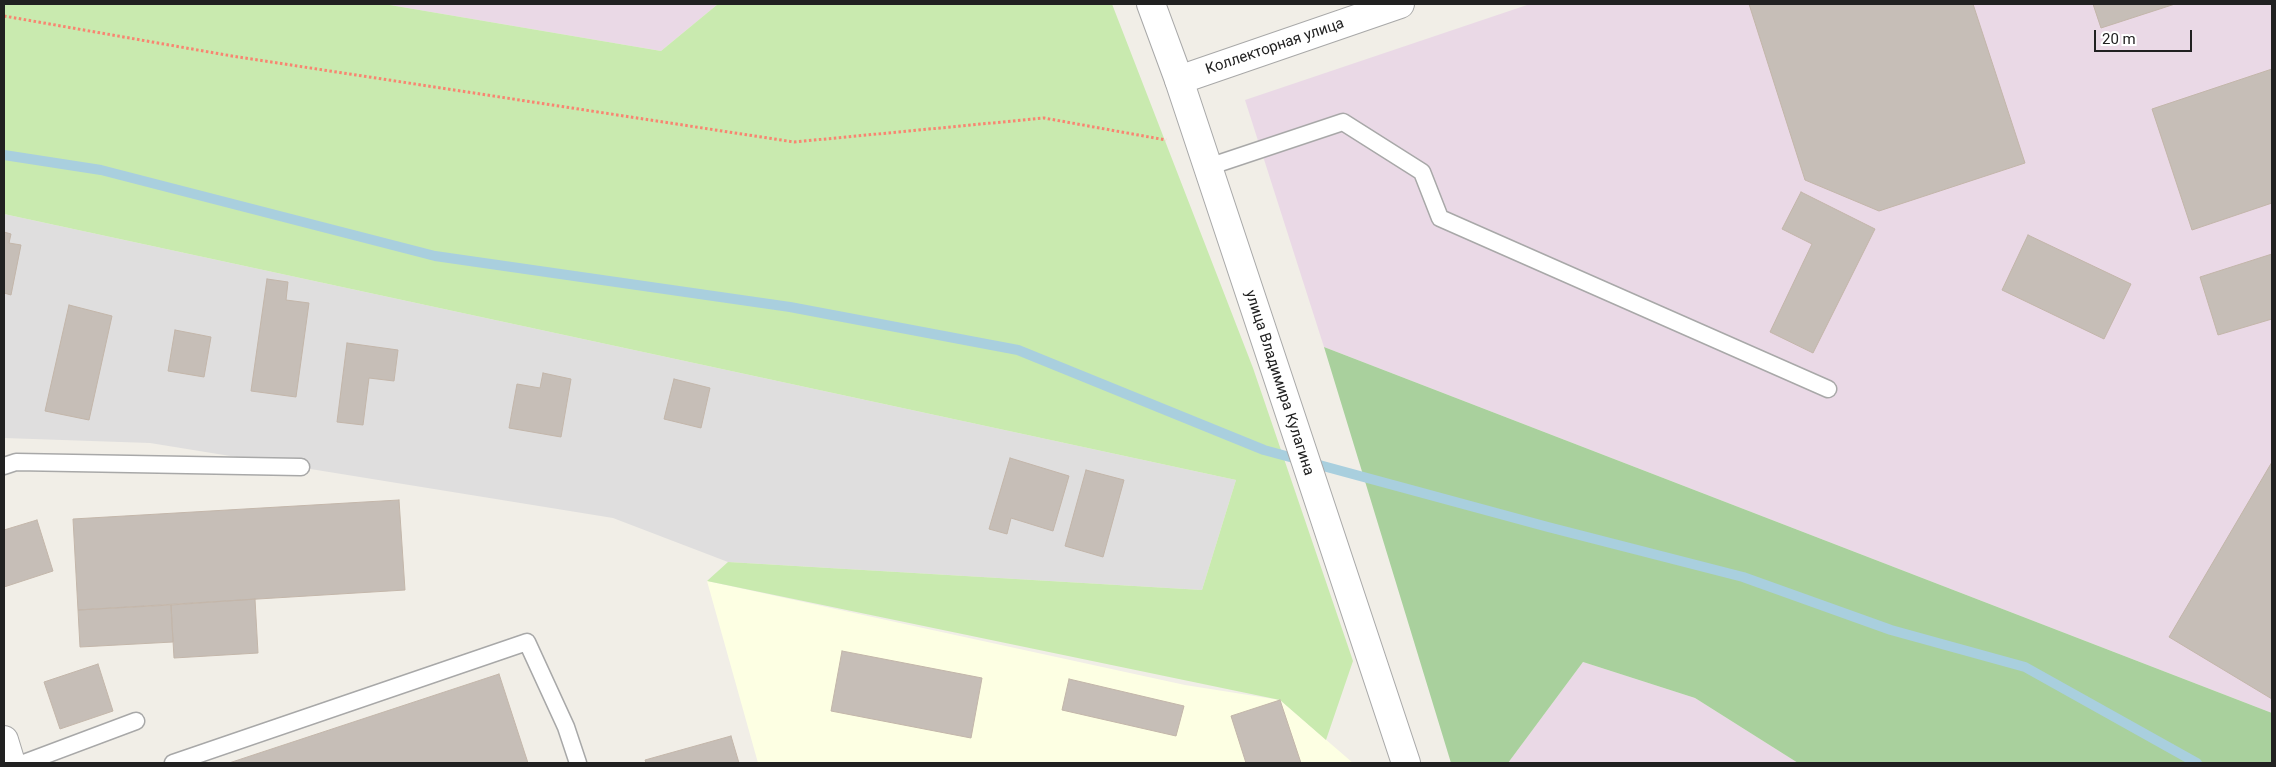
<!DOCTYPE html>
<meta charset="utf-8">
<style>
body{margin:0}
#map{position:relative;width:2276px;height:767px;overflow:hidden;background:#f1eee7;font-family:Roboto,sans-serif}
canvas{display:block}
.frame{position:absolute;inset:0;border:5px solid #212121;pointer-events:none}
.scale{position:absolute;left:2094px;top:30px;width:98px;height:22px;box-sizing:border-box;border:2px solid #212121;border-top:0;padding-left:6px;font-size:15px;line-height:18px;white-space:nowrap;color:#212121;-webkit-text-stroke:4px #fff;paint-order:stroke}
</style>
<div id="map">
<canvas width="2276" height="767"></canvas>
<div class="frame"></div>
<div class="scale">20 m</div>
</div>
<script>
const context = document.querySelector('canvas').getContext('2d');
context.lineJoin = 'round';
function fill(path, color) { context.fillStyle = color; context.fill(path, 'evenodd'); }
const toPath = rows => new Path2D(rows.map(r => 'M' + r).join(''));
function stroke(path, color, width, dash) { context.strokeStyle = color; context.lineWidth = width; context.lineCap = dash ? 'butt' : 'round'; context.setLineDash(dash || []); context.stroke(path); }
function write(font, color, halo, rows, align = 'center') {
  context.font = font + ' Roboto,sans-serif'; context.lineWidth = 5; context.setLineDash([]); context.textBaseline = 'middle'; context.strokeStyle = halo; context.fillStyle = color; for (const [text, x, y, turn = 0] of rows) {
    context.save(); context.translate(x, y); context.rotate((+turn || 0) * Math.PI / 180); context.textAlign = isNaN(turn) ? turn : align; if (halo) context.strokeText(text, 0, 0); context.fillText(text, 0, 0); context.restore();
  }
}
fill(toPath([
 [4,214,1236,480,1202,590,728,562,613,518,150,443,4,438]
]), '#dfdede');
fill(toPath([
 [384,4,718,4,661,51],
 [1530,4,2272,4,2272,713,1324,347,1245,100],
 [1583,662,1695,698,1798,763,1508,763]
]), '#ead9e6');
fill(toPath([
 [707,581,1185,685,1280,700,1353,763,758,763]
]), '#fdffe3');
fill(toPath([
 [4,4,384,4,661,51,718,4,1112,4,1253,368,1353,661,1326,740,1280,700,707,581,728,562,1202,590,1236,480,4,214]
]), '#c9eaaf');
fill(toPath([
 [1324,347,2272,713,2272,763,1798,763,1695,698,1583,662,1508,763,1451,763]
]), '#a9d09d');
stroke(toPath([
 [4,155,101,170,435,256,790,307,1018,350,1264,450,1548,527,1743,577,1891,630,2025,667,2197,763]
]), '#a9cfde', 10);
const building = toPath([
 [1749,4,1973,4,2025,163,1879,211,1805,180,1749,4],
 [2093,4,2175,4,2101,28,2093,4],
 [2272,69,2272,203,2192,230,2152,109,2272,69],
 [1801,192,1875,229,1813,353,1770,332,1812,244,1782,229,1801,192],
 [4,232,11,234,9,243,21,245,11,295,4,293,4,232],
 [2028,235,2131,284,2104,339,2002,290,2028,235],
 [2272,254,2272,319,2218,335,2200,277,2272,254],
 [267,279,288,282,286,300,309,303,296,397,251,391,267,279],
 [69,305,112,316,89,420,45,411,69,305],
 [175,330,211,337,204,377,168,371,175,330],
 [347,343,398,350,394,381,369,378,363,425,337,422,347,343],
 [543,373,571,379,561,437,509,428,517,384,540,388,543,373],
 [674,379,710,388,701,428,664,419,674,379],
 [1010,458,1069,476,1053,531,1011,518,1007,534,989,529,1010,458],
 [2272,462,2272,699,2169,637,2272,462],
 [1086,470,1124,480,1103,557,1065,546,1086,470],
 [399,500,405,590,78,610,73,519,399,500],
 [37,520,53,571,4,587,4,530,37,520],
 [255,599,258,653,174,658,171,605,255,599],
 [171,605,173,642,80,647,78,610,171,605],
 [842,651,982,678,971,738,831,711,842,651],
 [98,664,113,711,60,729,44,682,98,664],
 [499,674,528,763,229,763,499,674],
 [1069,679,1184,706,1176,736,1062,710,1069,679],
 [1280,700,1301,763,1246,763,1231,716,1280,700],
 [731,736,739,763,646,763,645,760,731,736]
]);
fill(building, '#c6beb7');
stroke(building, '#c3b6aa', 1);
const service = toPath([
 [1208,167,1343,122,1422,172,1440,218,1828,389],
 [4,466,16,462,301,467],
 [24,763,136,721],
 [173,763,527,642,566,727,578,763]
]);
const minor = toPath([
 [1179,80,1400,4],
 [4,740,11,763]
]);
const tertiary = toPath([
 [1151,4,1179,80,1406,763]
]);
stroke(service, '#a8a8a8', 19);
stroke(minor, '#a8a8a8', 30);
stroke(tertiary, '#a8a8a8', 30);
stroke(toPath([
 [4,16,232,56,794,142,1044,118,1166,140]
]), '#f88571', 3, [2.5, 2.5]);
stroke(service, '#fff', 16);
stroke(minor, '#fff', 28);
stroke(tertiary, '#fff', 28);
write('15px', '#212121', '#fff', [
 ["Коллекторная улица",1275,47,-19],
 ["улица Владимира Кулагина",1279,383,72]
]);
</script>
